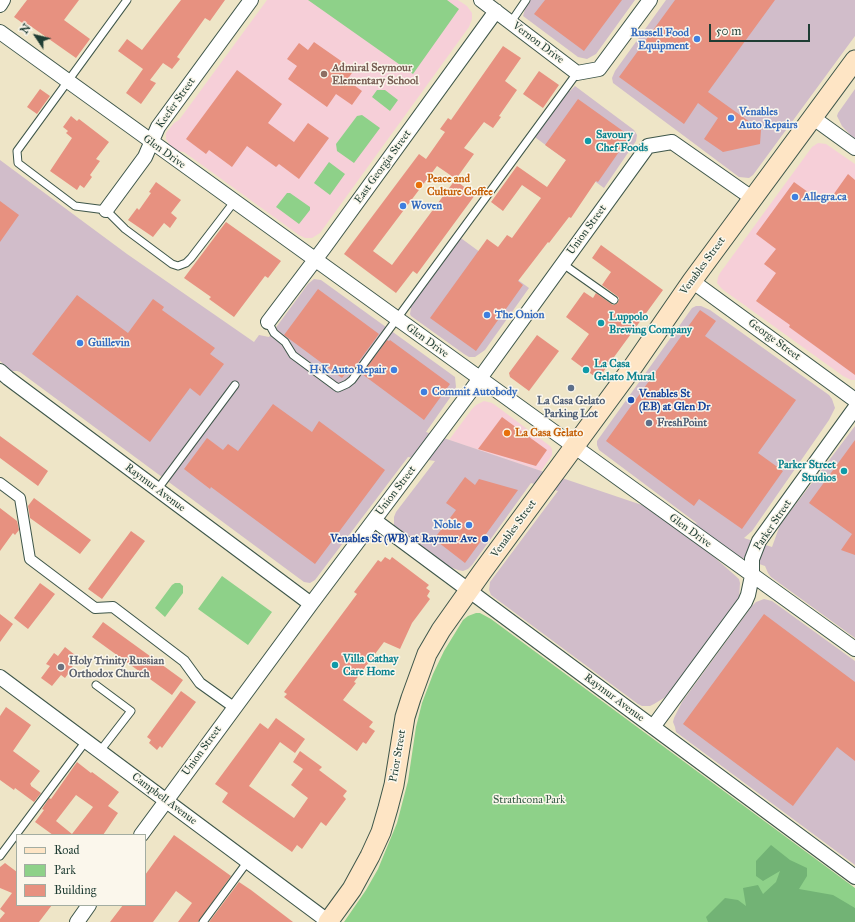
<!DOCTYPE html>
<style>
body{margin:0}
#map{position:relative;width:855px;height:922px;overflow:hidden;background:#eee5c7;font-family:"IM FELL Great Primer",serif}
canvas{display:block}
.legend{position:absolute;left:16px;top:834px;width:130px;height:72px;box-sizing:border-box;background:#fbf7ec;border:1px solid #a3ada2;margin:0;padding:5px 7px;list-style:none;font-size:12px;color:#1f3d34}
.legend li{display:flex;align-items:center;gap:8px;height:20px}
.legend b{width:20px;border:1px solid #a3ada2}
.north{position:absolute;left:16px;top:16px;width:40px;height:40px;-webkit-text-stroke:3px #fbf7ec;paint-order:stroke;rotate:305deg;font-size:11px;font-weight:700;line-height:16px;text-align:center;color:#1f3d34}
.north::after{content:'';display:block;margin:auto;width:14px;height:18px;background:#1f3d34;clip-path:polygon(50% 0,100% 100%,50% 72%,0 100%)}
.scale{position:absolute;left:709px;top:24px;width:101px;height:18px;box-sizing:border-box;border:2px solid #1f3d34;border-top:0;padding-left:5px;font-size:12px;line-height:14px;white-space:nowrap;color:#1f3d34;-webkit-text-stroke:3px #fbf7ec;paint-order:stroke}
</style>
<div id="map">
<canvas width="855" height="922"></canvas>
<ul class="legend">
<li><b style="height:5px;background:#fee5c5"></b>Road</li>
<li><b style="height:11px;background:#8ed189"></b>Park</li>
<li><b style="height:11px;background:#e79180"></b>Building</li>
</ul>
<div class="north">N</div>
<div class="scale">50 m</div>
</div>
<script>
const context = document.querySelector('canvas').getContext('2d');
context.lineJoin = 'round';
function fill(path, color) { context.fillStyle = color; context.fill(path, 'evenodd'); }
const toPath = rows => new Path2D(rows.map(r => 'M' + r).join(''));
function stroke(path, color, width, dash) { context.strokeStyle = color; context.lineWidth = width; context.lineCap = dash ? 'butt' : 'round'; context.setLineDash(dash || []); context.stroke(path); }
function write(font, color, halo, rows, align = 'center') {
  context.font = font + ' "IM FELL Great Primer",serif'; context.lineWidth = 3; context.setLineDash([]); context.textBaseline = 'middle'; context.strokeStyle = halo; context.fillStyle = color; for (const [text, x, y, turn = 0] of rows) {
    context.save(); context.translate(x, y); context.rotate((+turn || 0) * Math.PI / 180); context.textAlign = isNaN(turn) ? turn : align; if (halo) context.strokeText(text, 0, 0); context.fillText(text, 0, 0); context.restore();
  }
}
fill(toPath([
 [267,0,458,0,467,6,472,13,472,19,469,27,320,233,312,238,305,238,299,235,184,152,177,151,170,146,166,139,166,133,174,123,179,120],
 [818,143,826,144,855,164,855,380,851,380,843,376,722,289,717,283,718,277,720,273,812,147],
 [484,401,492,403,495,405,550,446,552,449,552,455,541,471,449,440,472,409,476,405]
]), '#f6cfd8');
fill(toPath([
 [526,0,635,0,596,54,587,59,578,57,523,16,525,9,522,6],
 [666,0,855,0,855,36,753,175,749,178,739,177,613,83,612,78,615,71],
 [575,86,634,130,637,135,636,141,604,188,532,135,566,88,570,91],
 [855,89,855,140,842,126,837,116,838,113],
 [0,160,127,254,254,342,259,335,269,337,308,284,314,279,321,280,455,377,456,387,454,392,426,432,698,524,599,450,597,445,597,441,692,308,696,306,701,306,710,310,829,395,832,399,835,408,829,420,752,531,744,538,772,547,780,525,855,426,855,638,771,577,768,573,765,566,693,541,713,556,739,579,740,583,739,599,672,691,664,698,654,704,650,706,642,706,638,704,491,595,489,590,490,582,558,491,531,483,472,565,468,569,463,571,458,570,440,563,394,528,394,517,396,512,435,461,408,457,315,580,310,583,304,582,20,372,17,371,11,371,0,361],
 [458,236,529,288,485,350,475,357,469,357,464,354,411,316,410,314,411,308,407,305],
 [764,599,772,601,855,661,855,865,680,735,676,732,675,727,673,722,674,718,682,702,752,606,756,602]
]), '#d1bdca');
fill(toPath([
 [308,0,447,0,459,9,413,74],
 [377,90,385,90,398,100,390,111,372,97],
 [362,115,380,128,354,163,337,151,336,144,357,116],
 [329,162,345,174,330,195,314,183],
 [287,193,290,193,310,207,310,210,299,224,276,207],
 [222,576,272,612,248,645,198,609],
 [175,583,180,583,183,586,183,593,165,617,155,608,172,585],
 [476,613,480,613,491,619,855,888,855,922,344,922,366,890,378,869,397,823,408,781,416,727,422,703,433,674,444,651,463,620,468,616]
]), '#8ed189');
fill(toPath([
 [771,845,790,860,807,868,807,876,799,889,833,895,855,908,855,922,708,922,706,917,725,898,738,900,746,906,743,888,758,885,763,894,776,882,780,871,763,881,756,876,756,861]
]), '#72b375');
fill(toPath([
 [27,0,79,0,64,20,90,39,76,58,29,25,28,27,14,17],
 [181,0,225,0,210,21,205,18,177,57,180,59,172,69,163,63,150,80,156,83,141,104,126,93,143,69,118,51,127,39,142,50],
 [545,0,622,0,584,51,534,14],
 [675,0,775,0,708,92,761,130,760,144,723,152,704,139,718,118,698,103,684,124,619,77],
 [314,42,354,70,347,80,362,91,352,105,336,94,327,107,288,79,297,66,287,59,299,43,308,50],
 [503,46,521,58,505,81,517,90,499,116,501,117,493,128,484,122,464,148,474,154,456,179,437,166,373,251,392,265,455,180,475,195,417,274,413,271,396,293,344,254,419,154,426,159,445,132,440,129,448,118,451,120],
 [237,70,282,104,268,123,294,142,308,123,329,138,299,179,279,164,276,167,247,146,232,167,209,150,206,154,186,139],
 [539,71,559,85,543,108,523,94],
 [40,89,50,96,37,114,27,107],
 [578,99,630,136,598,182,596,181,571,218,569,217,549,243,548,242,518,281,523,285,476,351,430,318,487,239,498,247,507,235,512,238,541,198,522,185,503,211,491,202,517,166,547,187,566,160,545,145],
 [71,116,77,121,79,119,109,142,96,159,100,161,90,175,92,177,84,188,80,185,77,190,50,171,72,138,66,133,68,131,63,127],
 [848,174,855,180,855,375,789,327,790,325,756,301,776,273,764,264,776,249,756,234,794,182,826,205],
 [156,182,181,200,171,213,177,218,170,228,164,223,153,237,128,220,137,208,139,210,151,193,149,192],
 [0,201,19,215,0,242],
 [226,222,281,261,268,278,265,276,234,317,209,299,211,297,184,278],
 [601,245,663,290,598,379,571,359,589,334,566,317,584,292,593,298,596,293,613,305,618,303,619,298,617,296,602,285,611,272,592,258],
 [318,289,379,334,354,368,351,366,342,378,284,335],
 [77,295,128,333,153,299,164,307,162,310,215,348,210,354,224,364,200,396,190,388,150,442,32,354],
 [700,310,716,321,705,336,796,400,758,453,783,471,742,529,699,499,694,506,606,441],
 [537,335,559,351,529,391,510,377,509,373],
 [387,340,389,341,390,340,450,384,424,420,362,374],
 [273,404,312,432,319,421,385,470,315,564,211,487,210,489,184,469,207,438,223,450,228,444,238,451],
 [502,417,547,450,536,466,478,449],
 [0,436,48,471,38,486,0,458],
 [855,440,855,555,841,550,852,534,809,503],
 [465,477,475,485,479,479,518,490,465,563,434,539,456,510,446,503],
 [34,498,91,540,80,554,30,518,28,506],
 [0,508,17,521,19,530,15,535,13,533,0,551],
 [131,531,145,541,102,599,88,589],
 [385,557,390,560,392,557,429,585,426,588,430,591,427,596,430,599,412,623,400,649,384,642,354,682,356,683,343,700,373,722,369,727,375,731,366,744,363,742,357,751,284,697,287,694,284,692,357,594,354,592,378,560,381,562],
 [40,583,55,594,28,629,14,618],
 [0,614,13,624,0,642],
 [764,614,855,682,855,761,837,747,793,806,683,724],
 [103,622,183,680,172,695,92,637],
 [65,647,75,655,69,664,73,667,65,678,61,675,52,686,41,678,50,666,46,664,54,653,58,656],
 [181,691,196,702,162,748,160,746,157,750,149,743,151,740,147,737],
 [6,707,31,725,13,751,40,771,30,784,31,785,31,786,41,793,34,802,15,788,14,790,0,780,0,716],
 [276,718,305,739,295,753,280,742,249,786,294,818,308,798,291,785,303,769,293,762,300,751,322,767,319,770,347,791,343,796,346,799,326,826,321,822,302,849,297,845,292,852,222,802,228,793,215,784,260,723,268,729],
 [77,762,91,773,92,772,119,792,108,806,118,813,103,835,53,835,35,822,44,810,42,809,49,798,51,799],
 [76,795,93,807,72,834,56,821],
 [174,835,231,876,198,922,178,922,192,903,176,891,153,922,110,922,123,905,145,905,145,875],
 [5,863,17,872,17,905,52,905,39,922,0,922,0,919,5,913,0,909,12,893,0,888,0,867],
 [239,882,251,890,293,922,209,922]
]), '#e79180');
const service = toPath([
 [127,0,17,151,18,163,75,206,106,210,125,229,172,264,178,266,186,263,191,258,234,202],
 [511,22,526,0],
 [563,264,614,300],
 [268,322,274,333,285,342,293,355,335,386,338,388,347,384,352,380,577,73],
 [157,490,235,385],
 [96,685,131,711,100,751],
 [0,856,86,741],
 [203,922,248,861]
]);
const pedestrian = toPath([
 [0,483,20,498,30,559,95,608,113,607,184,661,200,683,235,708]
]);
const minor = toPath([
 [481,0,577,73,599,69,650,0],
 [0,5,3,0],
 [0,32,855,649],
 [812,117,855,148],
 [106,210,145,157,158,127,251,0],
 [692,281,855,400],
 [268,322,324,248,496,11],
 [0,371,8,378,311,604],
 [374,520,855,877],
 [0,677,329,922],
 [653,727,745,602,748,595,752,576,752,559,759,541,855,408],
 [141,835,311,604,470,392,648,146,672,142,752,198],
 [77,922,89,905]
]);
const secondary = toPath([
 [328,922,352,889,370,856,381,832,388,808,394,785,405,717,411,698,427,654,441,630,482,572,632,368,692,281,855,60]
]);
stroke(service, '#3e564a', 9);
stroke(pedestrian, '#3e564a', 12);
stroke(minor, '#3e564a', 16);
stroke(secondary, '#3e564a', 21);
stroke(service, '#fff', 7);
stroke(pedestrian, '#fff', 10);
stroke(minor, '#fff', 14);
stroke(secondary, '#fee5c5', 19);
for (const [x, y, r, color] of [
 [697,39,4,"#3f7fe0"],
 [324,74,4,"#8d6e63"],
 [731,118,4,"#3f7fe0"],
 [588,141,4,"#0f9aa8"],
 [419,185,4,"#e8710a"],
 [795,197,4,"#3f7fe0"],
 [403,206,4,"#3f7fe0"],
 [487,315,4,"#3f7fe0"],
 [601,323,4,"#0f9aa8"],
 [80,343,4,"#3f7fe0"],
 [394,370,4,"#3f7fe0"],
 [586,370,4,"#0f9aa8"],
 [571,388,4,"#5c6f8a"],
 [424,392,4,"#3f7fe0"],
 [631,400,4,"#1a4fb4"],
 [649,423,4,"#5c6f8a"],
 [507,433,4,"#e8710a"],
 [844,471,4,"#0f9aa8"],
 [469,525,4,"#3f7fe0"],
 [485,539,4,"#1a4fb4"],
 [335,665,4,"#0f9aa8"],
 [61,667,4,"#6b7280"]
]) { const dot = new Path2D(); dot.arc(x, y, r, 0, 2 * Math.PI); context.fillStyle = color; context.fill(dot); stroke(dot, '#fbf7ec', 1.5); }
write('bold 11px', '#366cbe', '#fbf7ec', [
 ["Russell Food",689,33,"right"],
 ["Equipment",689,46,"right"],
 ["Venables",739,112],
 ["Auto Repairs",739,125],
 ["Allegra.ca",803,197],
 ["Woven",411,206],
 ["The Onion",495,315],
 ["Guillevin",88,343],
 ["H K Auto Repair",386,370,"right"],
 ["Commit Autobody",432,392],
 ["Noble",461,525,"right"]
], 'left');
write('11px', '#1f3d34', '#fbf7ec', [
 ["Vernon Drive",538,43,37],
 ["Keefer Street",176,103,-55],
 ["Glen Drive",164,152,36],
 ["East Georgia Street",383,167,-54],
 ["Union Street",587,230,-54],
 ["Venables Street",703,266,-54],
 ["George Street",774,340,36],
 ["Glen Drive",427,341,36],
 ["Raymur Avenue",155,488,37],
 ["Union Street",396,491,-53],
 ["Parker Street",773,525,-56],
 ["Venables Street",514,529,-54],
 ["Glen Drive",690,531,36],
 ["Raymur Avenue",614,698,37],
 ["Union Street",202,751,-54],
 ["Prior Street",398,756,-80],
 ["Campbell Avenue",164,799,37]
]);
write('bold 11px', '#785e54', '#fbf7ec', [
 ["Admiral Seymour",332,68],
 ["Elementary School",332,81]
], 'left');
write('bold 11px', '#0d838f', '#fbf7ec', [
 ["Savoury",596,135],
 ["Chef Foods",596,148],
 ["Luppolo",609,317],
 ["Brewing Company",609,330],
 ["La Casa",594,364],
 ["Gelato Mural",594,377],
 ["Parker Street",836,465,"right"],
 ["Studios",836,478,"right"],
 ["Villa Cathay",343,659],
 ["Care Home",343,672]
], 'left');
write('bold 11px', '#c56008', '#fbf7ec', [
 ["Peace and",427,179],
 ["Culture Coffee",427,192],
 ["La Casa Gelato",515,433]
], 'left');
write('bold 11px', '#164399', '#fbf7ec', [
 ["Venables St",639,394],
 ["(EB) at Glen Dr",639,407],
 ["Venables St (WB) at Raymur Ave",477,539,"right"]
], 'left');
write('bold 11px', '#4e5e75', '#fbf7ec', [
 ["La Casa Gelato",571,401],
 ["Parking Lot",571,414],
 ["FreshPoint",657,423,"left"]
]);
write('bold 11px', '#5b616d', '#fbf7ec', [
 ["Holy Trinity Russian",69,661],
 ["Orthodox Church",69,674]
], 'left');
write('11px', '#355b45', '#fbf7ec', [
 ["Strathcona Park",529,800]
]);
</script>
